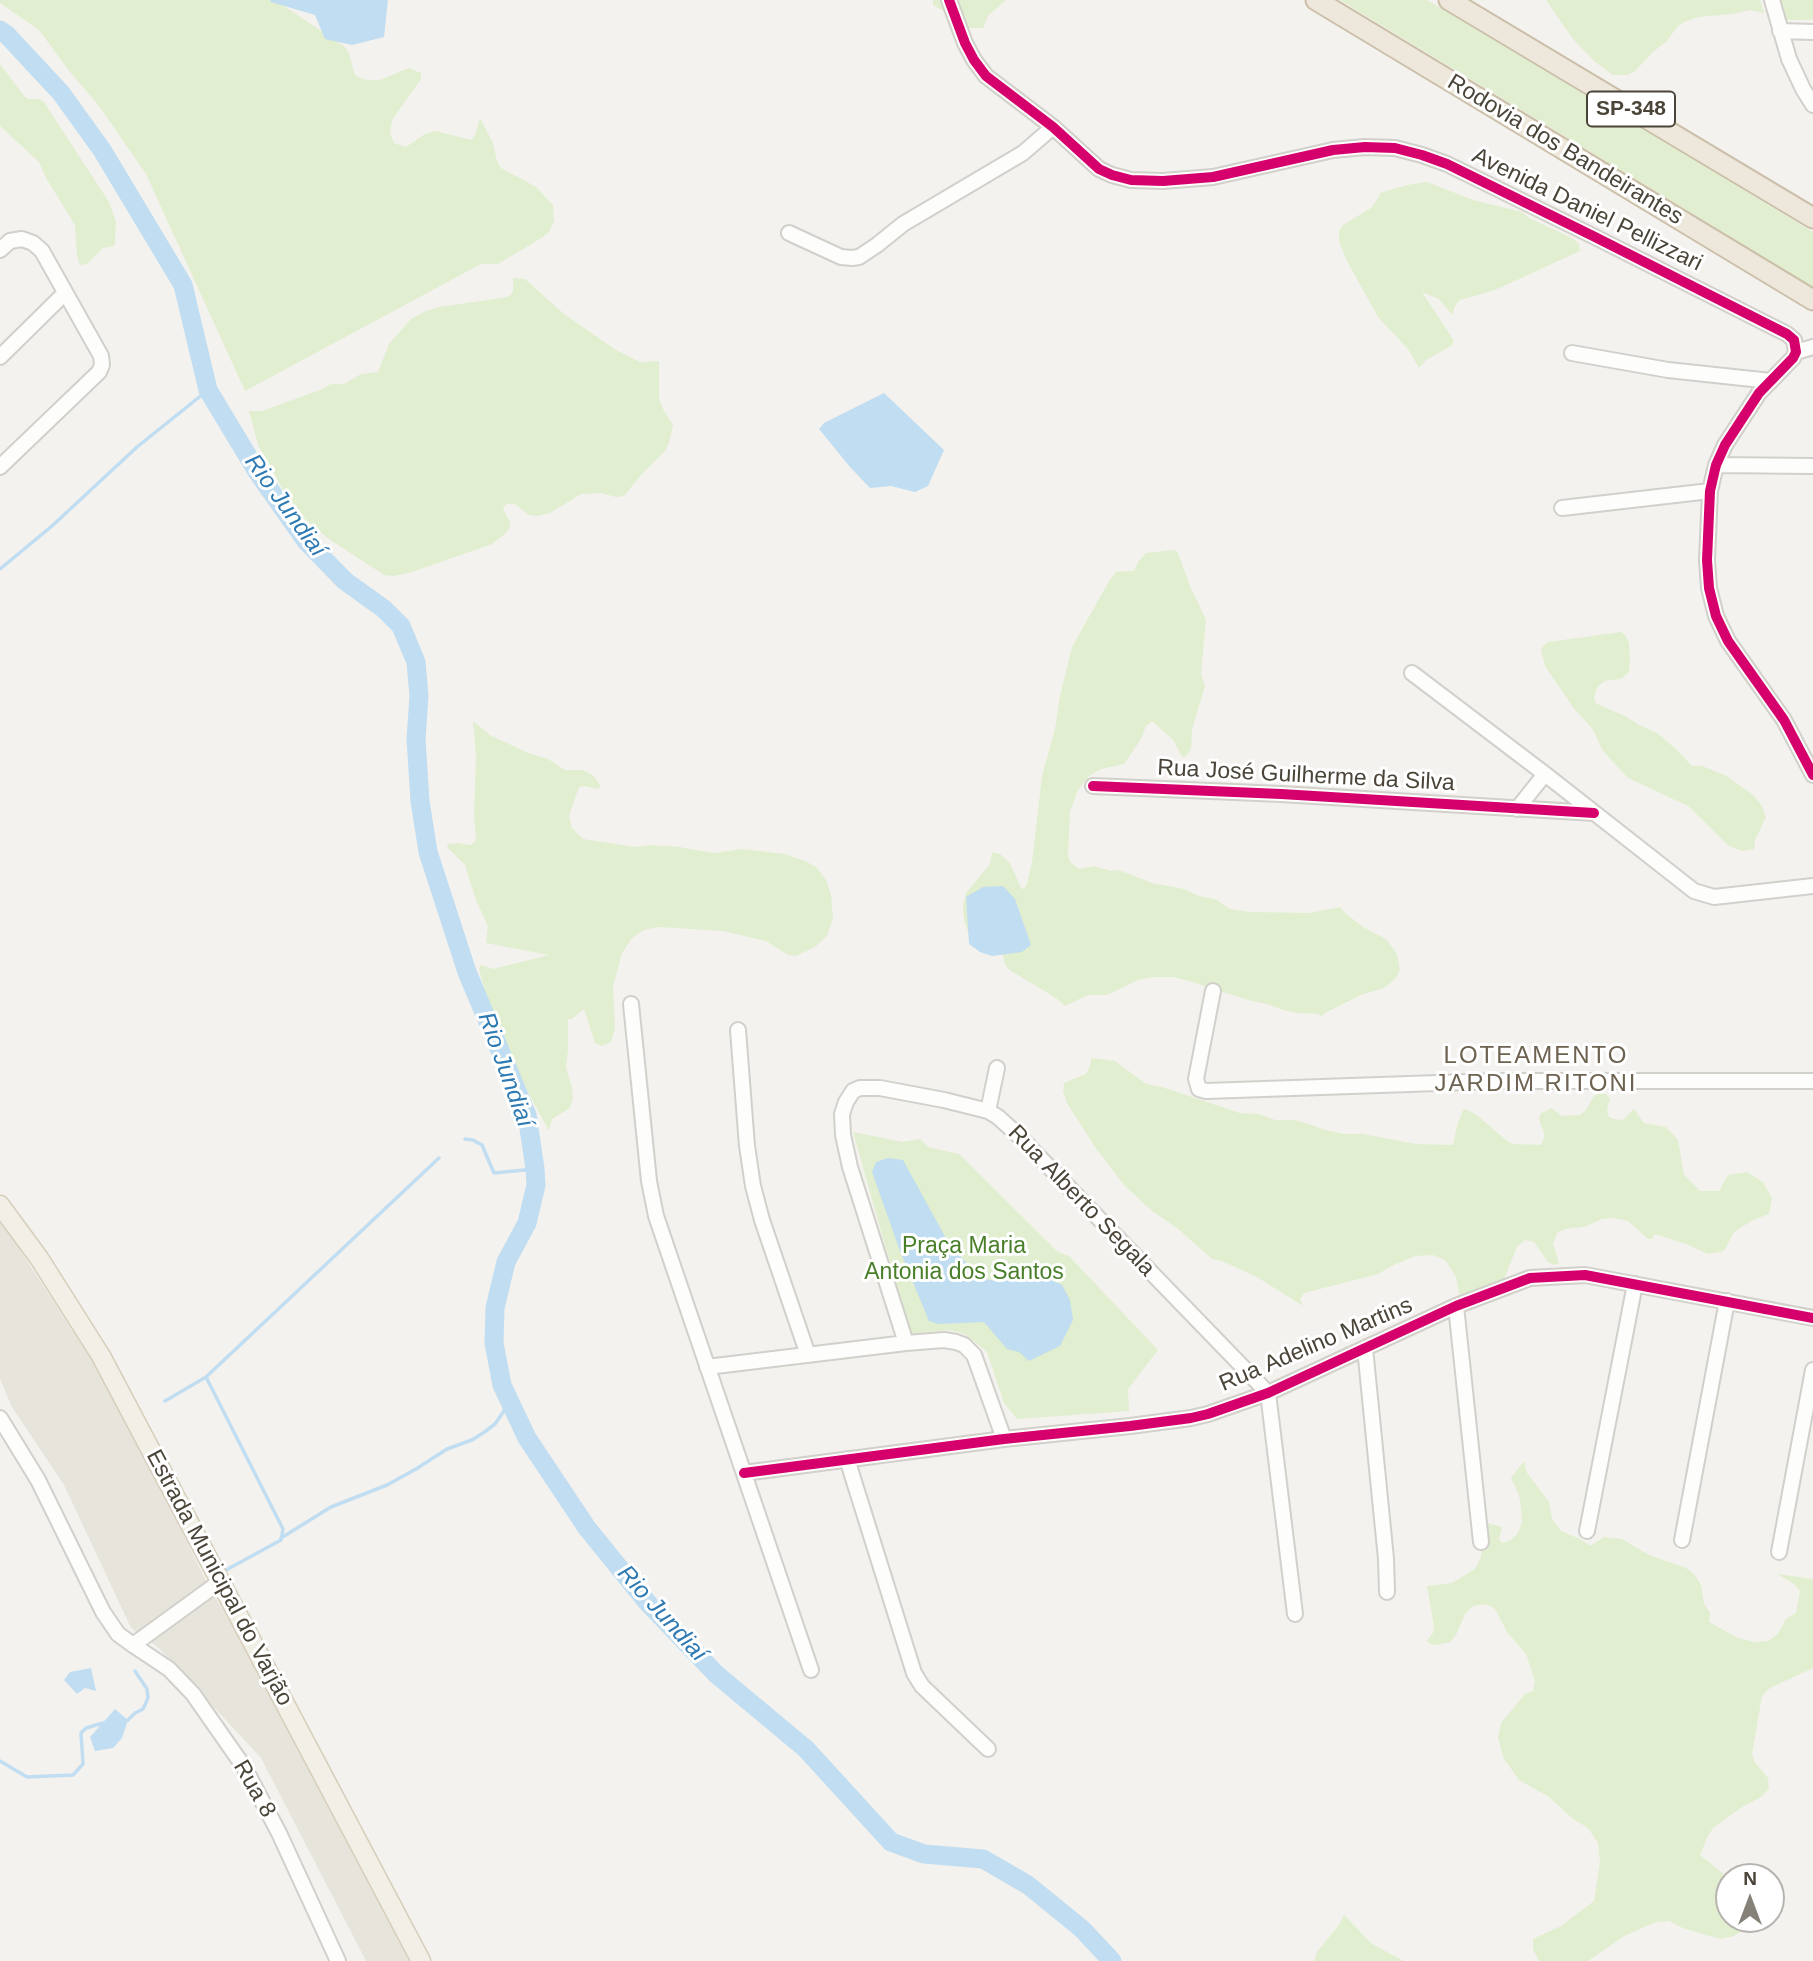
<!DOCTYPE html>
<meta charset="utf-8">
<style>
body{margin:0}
#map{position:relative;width:1813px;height:1961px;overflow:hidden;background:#f4f2ee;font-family:Helvetica,sans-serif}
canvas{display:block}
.north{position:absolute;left:1715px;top:1863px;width:70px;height:70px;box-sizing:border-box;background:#fff;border:2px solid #b7b4b0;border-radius:50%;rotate:0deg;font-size:19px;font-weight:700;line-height:28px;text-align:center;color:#4b4439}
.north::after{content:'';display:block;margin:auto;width:24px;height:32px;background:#868178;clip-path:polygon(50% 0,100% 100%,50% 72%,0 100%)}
</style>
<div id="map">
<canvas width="1813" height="1961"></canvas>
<div class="north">N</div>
</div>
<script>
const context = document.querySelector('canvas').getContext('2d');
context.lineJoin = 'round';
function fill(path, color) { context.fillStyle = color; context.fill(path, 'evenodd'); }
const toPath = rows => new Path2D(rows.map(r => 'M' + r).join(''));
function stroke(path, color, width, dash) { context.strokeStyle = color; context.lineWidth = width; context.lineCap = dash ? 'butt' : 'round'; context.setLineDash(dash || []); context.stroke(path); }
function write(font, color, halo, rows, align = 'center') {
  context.font = font + ' Helvetica,sans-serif'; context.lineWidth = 6; context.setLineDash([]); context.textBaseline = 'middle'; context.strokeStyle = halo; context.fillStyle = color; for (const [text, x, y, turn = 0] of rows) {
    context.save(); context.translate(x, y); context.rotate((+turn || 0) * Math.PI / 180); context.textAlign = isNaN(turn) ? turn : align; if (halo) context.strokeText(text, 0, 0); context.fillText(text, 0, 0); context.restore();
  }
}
fill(toPath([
 [0,1219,120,1404,204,1577,294,1733,415,1961,366,1961,261,1758,159,1648,131,1628,64,1485,12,1407,0,1379]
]), '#e7e4dc');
fill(toPath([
 [0,0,275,0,345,47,349,53,354,73,357,77,367,80,380,80,409,68,421,73,421,79,392,120,390,133,394,143,406,147,425,134,435,131,472,140,475,135,480,118,493,143,497,161,501,168,536,187,553,205,554,221,549,232,543,237,498,264,481,264,245,391,146,174,99,106,70,72,39,30,0,3],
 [933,0,1006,0,988,16,983,28,963,28,952,16,933,5],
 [1340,0,1427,0,1706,167,1813,232,1813,287],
 [1546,0,1760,0,1764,13,1750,10,1733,14,1698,17,1684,22,1677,27,1667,41,1653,52,1635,71,1628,75,1613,75,1595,62,1573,39],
 [1777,0,1813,0,1813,20,1783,20],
 [0,64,25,97,29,99,39,99,44,102,109,202,116,222,115,244,114,246,103,248,87,264,80,265,77,256,75,225,46,178,39,162,0,126],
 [1427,182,1473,200,1522,212,1529,218,1572,238,1579,244,1580,251,1495,290,1460,300,1456,304,1452,315,1439,299,1422,292,1454,341,1451,346,1426,360,1419,368,1408,349,1378,317,1347,261,1339,241,1339,231,1343,225,1371,208,1379,197,1380,193,1407,185],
 [513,278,525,279,564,314,616,350,640,362,659,361,659,399,664,411,673,425,669,443,665,451,641,475,624,496,616,497,601,493,581,494,550,513,537,516,529,515,515,504,506,504,503,509,510,522,510,527,506,533,492,544,412,572,394,576,384,575,329,539,311,525,296,510,283,490,258,445,249,411,262,411,320,390,331,384,344,384,361,374,378,372,389,344,411,319,426,311,439,307,508,297,513,292],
 [1175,550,1178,553,1190,586,1206,620,1201,674,1205,686,1192,729,1191,749,1186,756,1182,757,1174,741,1152,721,1146,726,1141,739,1124,764,1101,769,1089,776,1078,790,1070,811,1068,855,1070,862,1079,869,1094,866,1111,871,1119,870,1152,883,1184,889,1199,896,1215,899,1230,909,1249,912,1309,913,1340,907,1345,913,1363,927,1386,939,1397,954,1400,970,1396,978,1384,988,1363,994,1325,1013,1322,1016,1317,1014,1298,1013,1283,1010,1267,1004,1248,1000,1189,981,1173,977,1154,977,1138,980,1107,995,1088,995,1065,1006,1056,998,1008,969,1005,964,1002,953,977,944,968,932,964,920,963,906,966,893,990,864,992,852,1000,854,1010,863,1021,888,1024,889,1027,884,1032,862,1042,776,1055,729,1060,696,1072,647,1109,581,1116,572,1134,571,1138,562,1146,553],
 [1621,632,1626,636,1629,643,1630,660,1629,672,1621,679,1605,681,1598,686,1594,696,1595,703,1625,716,1639,725,1657,733,1676,749,1692,766,1702,766,1727,776,1753,795,1762,806,1766,817,1755,840,1754,849,1743,851,1729,846,1688,806,1628,778,1603,751,1592,728,1575,710,1545,666,1541,650,1543,646,1548,642],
 [473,721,490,735,528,753,548,759,565,770,583,770,594,776,601,787,596,789,584,786,579,787,569,816,572,828,583,839,635,847,649,845,679,847,714,853,742,849,785,854,805,861,816,867,826,880,831,895,833,918,827,936,815,947,796,956,788,955,766,941,723,931,658,927,644,930,632,938,622,953,613,987,615,1028,611,1042,602,1046,595,1043,584,1009,572,1019,568,1019,568,1050,566,1067,572,1088,573,1099,570,1108,552,1119,549,1131,522,1081,490,1009,479,969,481,965,493,969,549,955,486,943,488,926,476,900,465,865,447,847,448,844,458,843,471,845,476,840,474,815,476,757],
 [1091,1058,1115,1061,1146,1084,1162,1087,1240,1113,1259,1114,1275,1120,1294,1120,1309,1124,1325,1130,1344,1134,1363,1134,1416,1144,1453,1145,1457,1126,1463,1110,1466,1109,1478,1116,1507,1141,1513,1144,1541,1145,1545,1136,1539,1119,1540,1114,1551,1108,1562,1116,1580,1115,1586,1110,1594,1096,1599,1093,1606,1094,1610,1099,1607,1109,1609,1117,1614,1119,1623,1120,1634,1109,1644,1123,1666,1127,1678,1140,1684,1175,1700,1191,1719,1191,1728,1175,1747,1172,1763,1182,1772,1198,1769,1214,1753,1220,1734,1232,1724,1251,1708,1254,1686,1244,1655,1234,1652,1239,1648,1239,1628,1221,1612,1218,1602,1219,1584,1227,1565,1229,1557,1233,1553,1244,1559,1263,1555,1265,1548,1262,1534,1242,1525,1240,1517,1247,1500,1289,1460,1299,1456,1277,1446,1261,1433,1255,1415,1256,1394,1265,1378,1274,1304,1293,1300,1299,1303,1306,1257,1277,1222,1261,1212,1259,1177,1228,1152,1211,1124,1185,1095,1147,1067,1103,1063,1092,1064,1083,1086,1074,1091,1063],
 [853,1132,902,1142,920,1139,928,1147,959,1154,1058,1252,1069,1256,1158,1350,1128,1389,1129,1411,1017,1419,1004,1403,987,1352,965,1334,949,1330,910,1334],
 [1524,1461,1527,1473,1549,1502,1552,1519,1561,1531,1580,1539,1590,1546,1604,1537,1622,1539,1649,1555,1686,1568,1694,1574,1701,1585,1704,1604,1710,1613,1709,1622,1738,1638,1754,1642,1768,1641,1777,1635,1786,1619,1796,1613,1800,1591,1794,1584,1777,1574,1813,1579,1813,1668,1770,1688,1762,1696,1752,1754,1754,1761,1768,1778,1769,1789,1761,1797,1742,1807,1713,1828,1707,1838,1700,1855,1729,1878,1729,1919,1757,1919,1755,1924,1734,1936,1721,1939,1685,1929,1669,1921,1656,1922,1624,1936,1588,1961,1539,1961,1533,1949,1533,1939,1561,1926,1594,1901,1600,1862,1598,1843,1588,1828,1573,1819,1549,1797,1519,1780,1504,1759,1498,1738,1501,1723,1525,1694,1533,1691,1535,1681,1526,1654,1507,1632,1495,1609,1486,1604,1473,1606,1465,1614,1456,1635,1450,1642,1437,1645,1430,1644,1427,1641,1433,1633,1434,1627,1427,1586,1452,1583,1475,1569,1481,1557,1483,1532,1487,1523,1502,1527,1499,1539,1502,1543,1511,1540,1518,1533,1522,1522,1521,1508,1519,1495,1511,1478],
 [1344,1915,1372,1944,1404,1961,1314,1961,1317,1952,1339,1925]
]), '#e1eecf');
fill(toPath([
 [270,0,388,0,384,37,352,45,325,39,315,15,271,2],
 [884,393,944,450,928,486,915,492,891,486,870,488,850,467,819,429,824,423],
 [1003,886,1015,899,1031,945,1022,952,992,956,980,952,969,944,966,897,983,887],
 [888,1158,903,1160,948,1242,968,1265,981,1278,999,1282,1040,1275,1062,1285,1070,1300,1073,1320,1060,1346,1029,1361,1019,1352,1007,1349,984,1322,938,1324,929,1321,900,1251,872,1172,876,1162],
 [91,1668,96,1691,85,1688,77,1694,64,1680,70,1672],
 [115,1709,128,1720,122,1738,113,1748,95,1751,90,1737]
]), '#c0ddf1');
stroke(toPath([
 [0,569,52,526,137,447,208,390],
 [465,1139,473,1140,482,1145,494,1173,535,1169],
 [206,1377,283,1529,281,1540,226,1570],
 [165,1401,206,1377,439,1158],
 [281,1538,331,1507,387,1485,416,1469,447,1449,472,1440,486,1431,495,1424,510,1402],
 [128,1720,135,1713,143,1709,148,1698,147,1689,135,1671],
 [0,1761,27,1777,73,1775,83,1764,81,1733,86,1728,103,1723]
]), '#c0ddf1', 3.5);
stroke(toPath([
 [0,30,7,35,61,93,102,150,183,285,208,390,258,473,306,541,345,581,384,609,401,626,416,662,419,696,416,739,420,801,428,852,467,972,527,1115,535,1169,536,1185,527,1223,506,1262,495,1308,494,1343,502,1385,527,1438,587,1528,647,1602,716,1674,806,1749,891,1842,924,1854,983,1859,1028,1885,1082,1929,1112,1961]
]), '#c0ddf1', 19);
const minor = toPath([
 [949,0,965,43,974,60,986,76,1053,127,1099,169,1112,175,1131,180,1163,181,1213,177,1333,150,1365,147,1395,148,1422,155,1447,164,1595,237,1787,334,1794,340,1796,352,1793,358,1759,393,1725,445,1716,465,1710,491,1707,560,1709,588,1716,616,1728,641,1784,720,1813,775],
 [1772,0,1789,59,1803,89,1813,105],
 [1780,31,1813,32],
 [789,233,841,257,852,258,859,257,877,245,903,224,1023,153,1053,127],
 [0,250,10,241,22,239,33,243,42,251,101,356,102,365,99,372,0,467],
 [1796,352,1813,347],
 [1572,353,1668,370,1771,381],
 [0,357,65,293],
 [1716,465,1813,466],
 [1562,508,1710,491],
 [1412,673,1545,774,1694,891,1714,897,1813,886],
 [1093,786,1281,794,1594,813],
 [1517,809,1545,774],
 [1213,991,1196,1079,1199,1089,1206,1091,1496,1081,1813,1081],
 [631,1004,649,1181,656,1216,811,1670],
 [738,1030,747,1146,753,1186,762,1220,808,1355],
 [988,1111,997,1068],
 [1456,1306,1481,1542],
 [906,1343,850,1167,843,1135,842,1114,846,1102,853,1091,860,1088,880,1088,944,1100,988,1111,998,1117,1019,1136,1268,1393,1295,1614],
 [1365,1348,1386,1559,1387,1592],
 [707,1367,906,1343,944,1340,956,1342,964,1345,974,1355,1004,1439],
 [0,1418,38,1480,103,1612,118,1634,133,1645,221,1581],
 [847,1459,914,1673,922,1686,988,1749],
 [744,1473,1004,1439,1130,1426,1191,1418,1208,1414,1268,1393,1456,1306,1530,1278,1585,1275,1813,1318],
 [1587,1531,1635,1284],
 [1682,1540,1727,1301],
 [1779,1552,1813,1370],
 [133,1645,169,1669,193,1694,244,1767,279,1833,338,1961]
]);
const major = toPath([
 [0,1205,39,1258,101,1356,421,1961]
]);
const highway = toPath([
 [1316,0,1813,300],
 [1449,0,1813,218]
]);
stroke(minor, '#d2d0cb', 18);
stroke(major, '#d6cebb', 21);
stroke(highway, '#ccbfa9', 23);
stroke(minor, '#fdfdfc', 14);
stroke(major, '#f2efe6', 18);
stroke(highway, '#ede8db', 19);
stroke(toPath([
 [949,0,965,43,974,60,986,76,1053,127,1099,169,1112,175,1131,180,1163,181,1213,177,1333,150,1365,147,1395,148,1422,155,1447,164,1595,237,1787,334,1794,340,1796,352,1793,358,1759,393,1725,445,1716,465,1710,491,1707,560,1709,588,1716,616,1728,641,1784,720,1813,775],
 [1093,786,1281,794,1594,813],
 [744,1473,1004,1439,1130,1426,1191,1418,1208,1414,1268,1393,1456,1306,1530,1278,1585,1275,1813,1318]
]), '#d6006c', 10);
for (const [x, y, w] of [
 [1631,109,88]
]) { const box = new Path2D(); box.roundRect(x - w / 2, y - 17.5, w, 35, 5); context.fillStyle = '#fff'; context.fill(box); stroke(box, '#4b4439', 2); }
write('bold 21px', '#4b4439', null, [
 ["SP-348",1631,109]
]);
write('23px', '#4b4439', '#fff', [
 ["Rodovia dos Bandeirantes",1565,150,31],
 ["Avenida Daniel Pellizzari",1587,210,26],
 ["Rua José Guilherme da Silva",1306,776,3],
 ["Rua Alberto Segala",1081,1201,46],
 ["Rua Adelino Martins",1316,1345,-23],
 ["Estrada Municipal do Varjão",219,1578,62],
 ["Rua 8",254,1789,60]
]);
write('23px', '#4a7f2a', '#fff', [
 ["Praça Maria",964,1247],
 ["Antonia dos Santos",964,1273]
]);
write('italic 24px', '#2e7ab2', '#fff', [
 ["Rio Jundiaí",285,506,54],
 ["Rio Jundiaí",505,1070,70],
 ["Rio Jundiaí",662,1614,48]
]);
context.letterSpacing = '2px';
write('24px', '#6e6250', '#fff', [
 ["LOTEAMENTO",1536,1056],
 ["JARDIM RITONI",1536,1084]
]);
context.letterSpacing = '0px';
</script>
